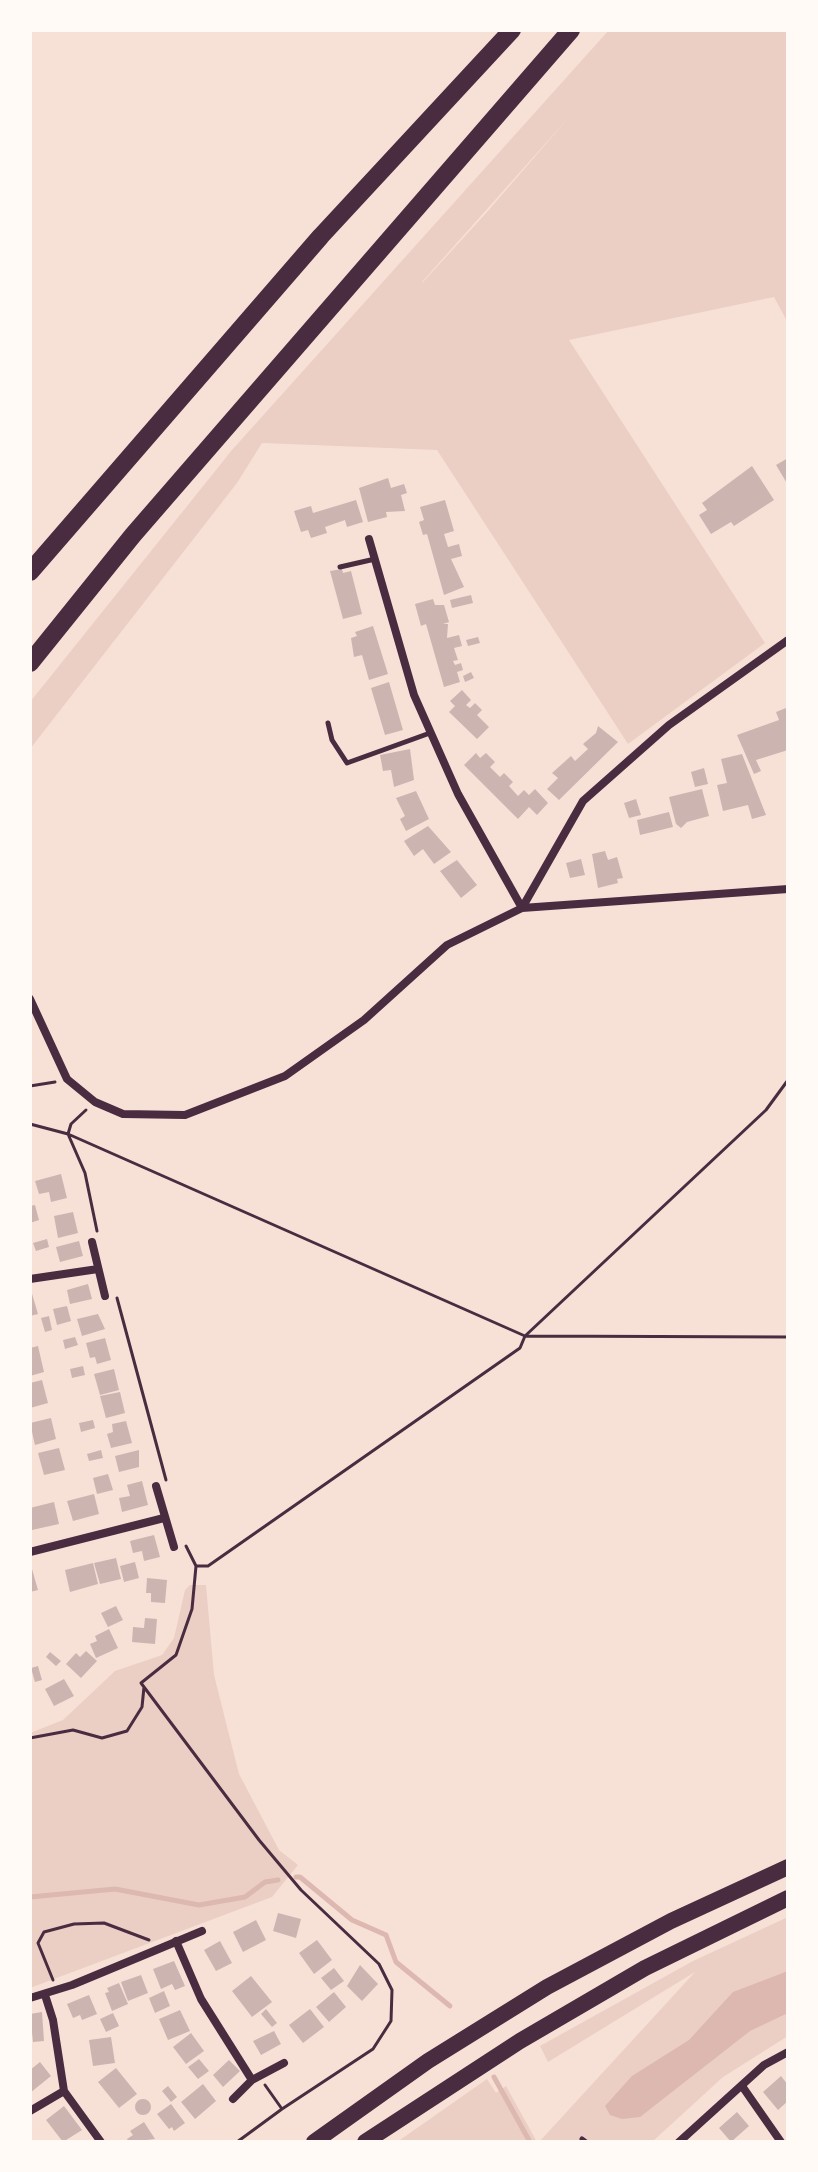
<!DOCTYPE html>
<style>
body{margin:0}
#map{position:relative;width:818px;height:2172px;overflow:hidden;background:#f7e1d7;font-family:"IBM Plex Sans",sans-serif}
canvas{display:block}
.frame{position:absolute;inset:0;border:32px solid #fffaf5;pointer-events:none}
</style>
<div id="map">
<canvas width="818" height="2172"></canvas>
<div class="frame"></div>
</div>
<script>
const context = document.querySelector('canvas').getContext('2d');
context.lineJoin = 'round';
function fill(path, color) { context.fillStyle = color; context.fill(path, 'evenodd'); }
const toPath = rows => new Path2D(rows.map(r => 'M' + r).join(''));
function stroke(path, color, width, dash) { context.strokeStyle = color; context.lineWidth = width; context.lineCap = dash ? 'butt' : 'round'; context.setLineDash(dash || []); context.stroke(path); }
fill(toPath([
 [609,30,788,30,788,323,774,297,569,340,765,643,628,744,437,450,262,443,237,483,30,749,30,702,232,450],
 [570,116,487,212,422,283,422,282],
 [190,1585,206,1585,214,1675,239,1774,279,1850,298,1865,272,1897,30,1988,30,1733,63,1720,115,1671,162,1655,174,1638,185,1590],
 [788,1917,788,2036,723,2077,652,2142,539,2142,695,1972,548,2062,540,2046,693,1961],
 [487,2079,496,2093,506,2086,537,2142,397,2142]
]), '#ebcfc5');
fill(toPath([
 [788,1971,788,2013,750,2031,640,2117,622,2119,610,2115,605,2106,632,2076,689,2040,733,1992]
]), '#dcb8b0');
stroke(toPath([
 [296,1877,300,1877,352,1920,386,1935,396,1962,450,2006],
 [30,1897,115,1889,199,1905,245,1897,265,1882,278,1880],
 [494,2077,530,2142]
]), '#dcb8b0', 5);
fill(toPath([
 [788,458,788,485,776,465],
 [752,466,774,500,734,526,731,522,711,534,699,515,707,510,702,503],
 [388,478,391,488,404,484,407,493,401,495,405,511,386,512,387,517,368,522,359,488],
 [356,500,363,522,347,527,345,520,325,527,327,533,311,538,308,530,301,532,294,511,311,506,313,513],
 [445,500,454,531,444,534,448,547,459,544,462,556,451,559,464,587,444,595,427,534,423,535,419,522,424,520,420,507],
 [342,569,343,573,351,571,362,614,343,619,330,571],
 [471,595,473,603,452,608,450,600],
 [433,599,435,605,444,605,449,622,443,624,448,624,447,638,459,635,462,646,454,648,458,660,453,661,455,665,461,663,463,670,457,672,460,682,444,687,426,624,421,626,415,604],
 [373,626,388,674,369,680,362,655,354,657,351,638,357,636,355,632],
 [478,637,480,643,468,646,466,640],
 [471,672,474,678,465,682,463,676],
 [389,682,403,730,385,735,371,688],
 [462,690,471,700,466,705,470,708,475,703,482,710,477,715,489,727,477,739,449,712,455,706,450,701],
 [786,708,788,750,756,760,761,771,754,774,737,735,779,720,776,712],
 [598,726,618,742,559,800,547,789,558,778,552,773,571,756,575,761,588,749,583,744,596,733],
 [410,749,414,780,394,787,391,770,383,771,380,755],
 [476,753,480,758,486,753,495,762,490,767,500,777,504,773,513,782,509,786,518,796,524,790,529,795,535,789,548,803,537,815,529,807,518,819,464,765],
 [742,754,766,815,752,819,748,805,723,811,717,785,727,783,721,759],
 [704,768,708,784,695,787,691,772],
 [702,789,709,816,687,822,681,828,676,824,669,797],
 [416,791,429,819,406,831,400,819,405,816,396,798],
 [636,799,641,815,629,818,624,803],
 [669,812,673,827,640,835,637,820],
 [428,826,451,852,434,864,423,849,414,856,404,841],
 [605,851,608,860,617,857,623,878,617,879,618,883,598,888,592,854],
 [581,859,585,875,570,878,566,863],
 [457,860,477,885,461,898,440,871],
 [61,1174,67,1198,51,1202,49,1192,39,1194,35,1181],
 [35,1205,39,1220,30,1223,30,1206],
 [73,1212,78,1233,58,1238,54,1216],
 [47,1239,49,1247,36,1251,33,1243],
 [79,1241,83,1256,60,1262,56,1247],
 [88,1284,92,1299,70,1304,67,1290],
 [30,1287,38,1314,30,1316],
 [67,1306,71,1321,57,1325,53,1309],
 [98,1314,105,1329,82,1336,77,1319],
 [49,1316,52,1330,45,1332,41,1318],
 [75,1337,78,1345,65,1349,63,1340],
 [105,1338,111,1360,97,1364,95,1357,90,1358,86,1343],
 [38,1346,44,1372,30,1376,30,1348],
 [83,1366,85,1375,72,1378,70,1369],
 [114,1369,119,1390,100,1395,94,1374],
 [42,1380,48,1403,30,1408,30,1383],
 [120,1392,125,1413,106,1418,100,1396],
 [51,1418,56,1439,35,1445,30,1423],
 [93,1420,95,1428,81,1432,79,1423],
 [126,1421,132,1443,111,1448,107,1434,113,1432,112,1424],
 [59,1448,65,1470,44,1475,38,1453],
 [101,1450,103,1458,89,1461,87,1454],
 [139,1450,139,1467,119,1472,115,1456],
 [108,1474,113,1490,97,1494,93,1478],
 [142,1481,148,1505,122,1512,119,1498,130,1496,127,1485],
 [94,1494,99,1514,73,1521,67,1501],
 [54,1502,59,1524,32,1530,30,1508],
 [154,1535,160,1557,144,1561,142,1551,133,1553,130,1541],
 [116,1558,121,1579,100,1584,94,1563],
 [30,1562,38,1590,30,1592],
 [135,1562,139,1578,124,1582,120,1566],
 [93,1563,98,1584,70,1592,65,1570],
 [147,1578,167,1580,165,1603,151,1602,151,1593,146,1593],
 [116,1606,123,1620,108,1627,101,1613],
 [145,1618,157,1619,155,1644,132,1642,133,1627,144,1628],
 [109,1629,118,1648,96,1658,90,1644,97,1641,95,1636],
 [86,1651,97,1661,81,1678,66,1664,76,1653,80,1657],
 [50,1652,61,1661,56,1666,46,1657],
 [38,1666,42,1680,35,1682,31,1668],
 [64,1679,74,1696,54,1706,45,1689],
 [278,1913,301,1919,296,1938,273,1931],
 [256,1920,266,1940,243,1952,233,1932],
 [317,1940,332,1960,314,1974,299,1953],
 [220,1941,232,1963,216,1971,204,1950],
 [174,1961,185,1986,175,1990,172,1984,161,1989,153,1969],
 [360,1965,378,1984,362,2001,347,1986],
 [334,1968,344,1981,331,1990,321,1978],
 [141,1975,148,1993,128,2001,121,1982],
 [251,1976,272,2002,252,2017,232,1991],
 [119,1983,128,2004,112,2011,105,1993,109,1992,107,1988],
 [164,1991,170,2006,155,2013,149,1998],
 [334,1992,346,2007,329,2022,316,2007],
 [89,1995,97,2014,82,2020,80,2015,73,2018,67,2004],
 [266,2009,277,2023,272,2027,261,2014],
 [310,2009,324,2027,303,2043,289,2025],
 [180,2010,190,2031,168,2040,159,2019],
 [42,2012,44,2041,33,2042,30,2014],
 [113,2013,119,2026,106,2032,100,2019],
 [274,2031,281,2044,261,2055,253,2041],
 [191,2033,204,2051,186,2064,173,2047],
 [111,2037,115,2063,93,2066,89,2040],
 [199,2059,209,2071,198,2079,188,2067],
 [229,2060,240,2071,223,2087,213,2075],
 [40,2062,51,2076,30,2093,30,2070],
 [116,2068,137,2094,119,2108,98,2082],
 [781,2076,788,2085,788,2101,778,2110,763,2092],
 [203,2084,216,2101,195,2119,181,2102],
 [168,2086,177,2097,171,2102,162,2091],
 '135 2107a8 8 0 1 1 16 0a8 8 0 1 1-16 0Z',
 [171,2104,185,2123,174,2131,172,2127,169,2129,157,2114],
 [64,2106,82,2130,63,2142,46,2120],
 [737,2112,749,2126,731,2142,719,2128],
 [144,2122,155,2139,129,2142,127,2139,133,2135,130,2131]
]), '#ccb4b1');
stroke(toPath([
 [30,1086,55,1082],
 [86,1110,71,1124,68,1134,85,1173,97,1231],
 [30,1124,68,1134,525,1336,788,1337],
 [117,1298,166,1480],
 [186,1546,196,1566],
 [144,1687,259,1840,301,1890,379,1964,392,1990,391,2021,373,2049,282,2109],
 [30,1738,73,1730,102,1738,127,1731,142,1707,144,1687,141,1683,176,1655,192,1609,196,1566,208,1566,520,1348,525,1336,766,1110,788,1080],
 [53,1980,38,1943,44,1932,74,1924,104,1923,149,1940],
 [237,2142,282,2109,265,2085]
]), '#4a2c40', 3);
stroke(toPath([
 [340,567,375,559],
 [328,723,332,740,347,763,430,733],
 [582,2139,586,2142]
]), '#4a2c40', 5);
stroke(toPath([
 [369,539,414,695,458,794,522,908],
 [522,908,583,801,669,725,788,640],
 [30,999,67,1079,95,1102,123,1114,185,1115,285,1076,364,1020,447,945,522,908,788,889],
 [92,1242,105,1296],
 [30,1279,98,1269],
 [156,1486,174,1547],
 [30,1552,164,1518],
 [176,1941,201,1999,252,2080,284,2063],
 [45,1995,53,2020,64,2091,101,2142],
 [30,1998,72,1985,202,1931],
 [742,2086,781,2142],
 [233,2099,252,2080],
 [30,2111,64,2091],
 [679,2142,764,2065,788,2052]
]), '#4a2c40', 8);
stroke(toPath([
 [314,2142,428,2061,547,1987,671,1921,788,1867],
 [365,2142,520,2041,645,1968,788,1898]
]), '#4a2c40', 16);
stroke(toPath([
 [30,572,321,236,512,30],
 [30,663,133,535,571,30]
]), '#4a2c40', 18);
</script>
